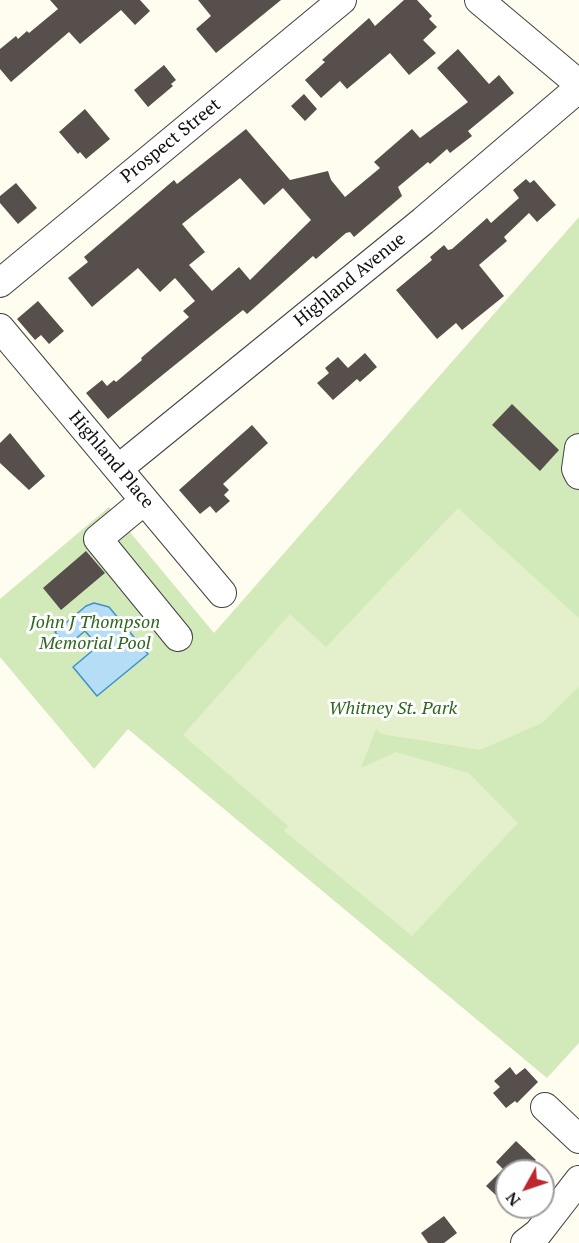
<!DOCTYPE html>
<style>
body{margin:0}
#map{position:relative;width:579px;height:1243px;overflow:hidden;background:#fffcf0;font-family:"PT Serif",serif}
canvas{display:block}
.north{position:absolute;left:495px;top:1159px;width:60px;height:60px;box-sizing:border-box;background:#fff;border:2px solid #9f9f9f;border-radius:50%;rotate:230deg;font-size:16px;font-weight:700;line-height:24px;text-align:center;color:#0e0e0e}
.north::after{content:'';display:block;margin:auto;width:21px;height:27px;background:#bd272d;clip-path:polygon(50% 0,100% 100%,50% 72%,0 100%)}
</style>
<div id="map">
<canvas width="579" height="1243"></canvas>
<div class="north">N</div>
</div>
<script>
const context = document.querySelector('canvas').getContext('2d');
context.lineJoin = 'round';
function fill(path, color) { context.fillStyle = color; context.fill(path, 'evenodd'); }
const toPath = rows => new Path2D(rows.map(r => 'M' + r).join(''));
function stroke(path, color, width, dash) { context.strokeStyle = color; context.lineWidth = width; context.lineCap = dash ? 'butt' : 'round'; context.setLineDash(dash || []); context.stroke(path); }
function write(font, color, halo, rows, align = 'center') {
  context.font = font + ' "PT Serif",serif'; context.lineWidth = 6; context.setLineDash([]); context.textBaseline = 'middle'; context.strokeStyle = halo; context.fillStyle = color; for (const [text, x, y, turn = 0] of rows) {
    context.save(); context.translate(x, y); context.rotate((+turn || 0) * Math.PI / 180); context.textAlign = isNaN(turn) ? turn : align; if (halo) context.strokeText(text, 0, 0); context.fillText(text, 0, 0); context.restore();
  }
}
fill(toPath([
 [579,217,579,1043,547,1078,128,729,94,769,0,657,0,599,109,507,214,633]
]), '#d2e9b9');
fill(toPath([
 [458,508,579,618,579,687,542,723,480,750,381,734,376,729,361,768,396,752,469,773,518,823,412,936,284,831,288,826,183,735,290,614,326,647]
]), '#e3f0cb');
const water = toPath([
 [94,603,109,607,148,654,97,696,73,667,98,646,85,631,67,646,55,632,86,606,94,603]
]);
fill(water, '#b5ddf5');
stroke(water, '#3d91cc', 1.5);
fill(toPath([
 [50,0,140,0,150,11,135,25,121,10,80,44,69,32,11,82,0,69,0,49,16,36,18,39,27,31,29,33,58,9],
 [198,0,281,0,216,53,196,29,211,16],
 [404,0,417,0,432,16,429,19,437,27,423,40,436,53,409,75,390,53,347,89,340,81,321,98,305,80,325,62,322,60,369,18,375,26],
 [458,49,489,84,499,75,514,93,468,131,472,136,450,153,447,149,430,164,428,162,398,187,402,196,354,237,350,232,346,233,316,259,313,256,247,314,243,310,108,419,86,393,102,380,107,386,114,380,116,382,142,360,141,358,189,317,183,311,195,301,175,278,160,292,138,268,92,307,68,278,88,262,84,257,174,180,177,184,246,129,290,180,328,171,331,180,345,197,380,168,374,162,412,129,420,138,468,102,437,68],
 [240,178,264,205,283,188,311,220,250,280,239,267,212,291,189,265,205,252,182,224],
 [164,65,176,80,171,84,173,86,148,107,134,90],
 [304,94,317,109,305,121,291,106],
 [85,109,110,139,86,159,80,152,78,154,59,132],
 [526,179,530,183,534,180,556,205,537,222,529,213,504,237,507,241,479,265,504,296,462,330,456,323,437,339,396,290,432,260,430,257,444,245,448,250,452,249,487,218,491,223,519,198,513,190],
 [16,183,37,208,18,224,0,203,0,196],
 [38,301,64,331,49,344,41,335,35,340,17,319],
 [365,353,377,367,360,382,357,379,333,400,317,383,329,373,325,368,338,357,348,368],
 [512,404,559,450,540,471,492,425],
 [252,425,268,443,223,484,229,490,224,495,230,501,216,513,210,506,200,514,179,490],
 [10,433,45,476,29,490,0,463,0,443],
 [86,551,105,573,61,610,43,588],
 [510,1067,516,1075,525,1068,538,1082,517,1103,515,1101,506,1108,493,1093,500,1087,494,1081],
 [516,1141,536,1160,525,1171,507,1171,507,1191,500,1199,486,1186,503,1169,496,1162],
 [444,1216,457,1233,444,1243,428,1243,421,1233]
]), '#574f4b');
const minor = toPath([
 [479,0,579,84],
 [0,283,342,0],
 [0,328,222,593],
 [579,448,576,469,579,475],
 [118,469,423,221,579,88],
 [144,501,98,539,178,637],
 [545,1107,579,1139],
 [525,1243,538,1233,579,1180]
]);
stroke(minor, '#414141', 30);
stroke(minor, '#fff', 28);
write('18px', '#0e0e0e', '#fff', [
 ["Prospect Street",171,141,-39],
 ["Highland Avenue",350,280,-39],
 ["Highland Place",111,460,50]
]);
write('italic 18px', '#2d661f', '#fff', [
 ["John J Thompson",95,623],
 ["Memorial Pool",95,644],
 ["Whitney St. Park",393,709]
]);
</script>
